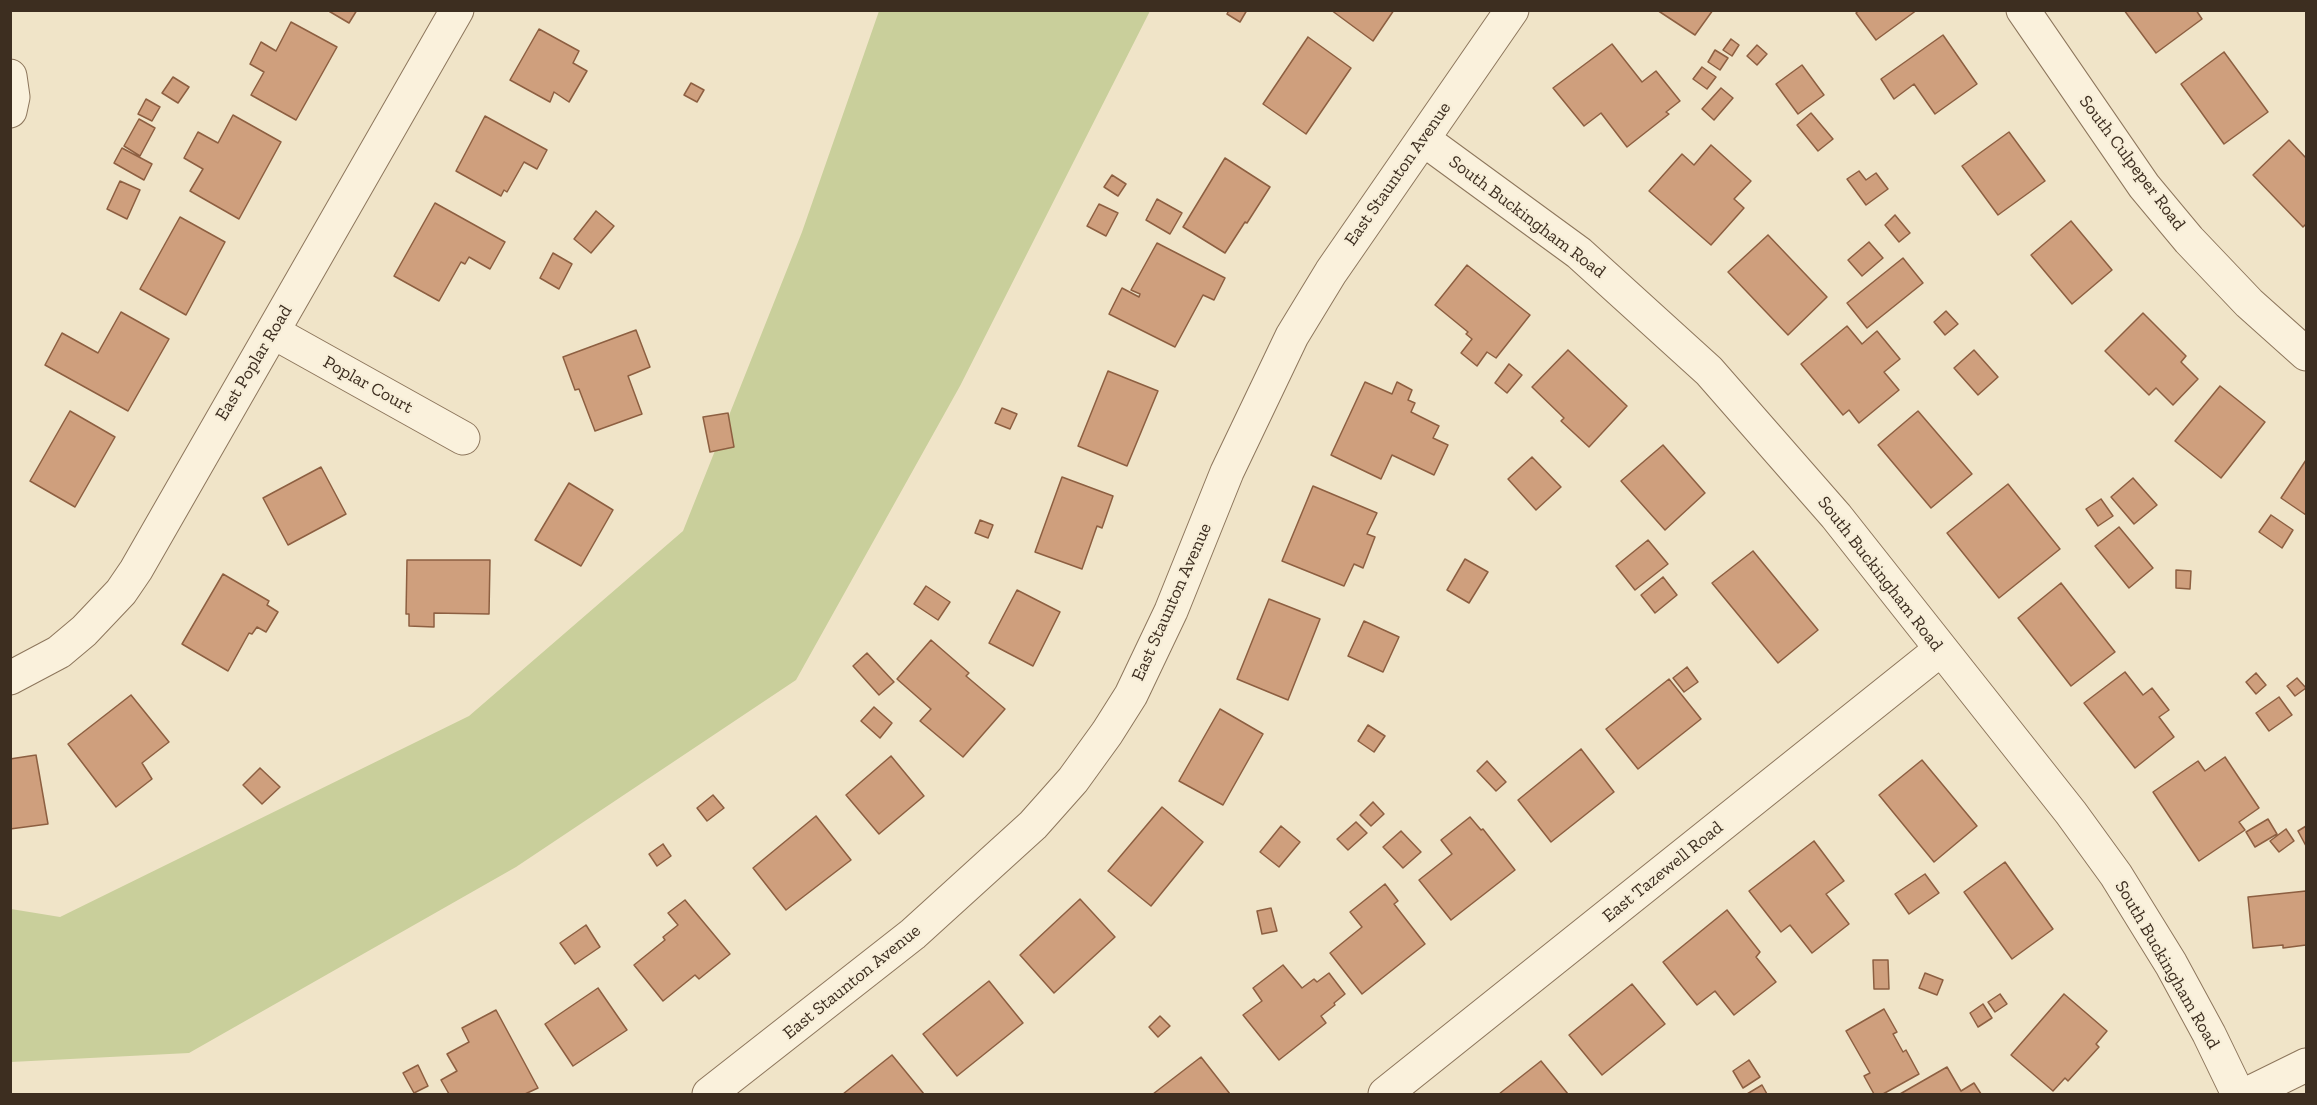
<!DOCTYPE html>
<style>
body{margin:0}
#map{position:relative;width:2317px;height:1105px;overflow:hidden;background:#f0e4c8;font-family:"Zilla Slab",serif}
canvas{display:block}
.frame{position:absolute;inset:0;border:12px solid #3d2e20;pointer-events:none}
</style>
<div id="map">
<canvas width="2317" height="1105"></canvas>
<div class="frame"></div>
</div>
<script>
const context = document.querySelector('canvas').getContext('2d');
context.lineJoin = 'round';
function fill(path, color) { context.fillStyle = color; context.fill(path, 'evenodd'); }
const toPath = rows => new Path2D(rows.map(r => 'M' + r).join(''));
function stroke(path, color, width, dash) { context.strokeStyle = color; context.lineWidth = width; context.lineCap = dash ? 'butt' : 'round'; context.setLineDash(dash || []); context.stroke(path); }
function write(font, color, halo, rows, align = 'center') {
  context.font = font + ' "Zilla Slab",serif'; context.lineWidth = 4.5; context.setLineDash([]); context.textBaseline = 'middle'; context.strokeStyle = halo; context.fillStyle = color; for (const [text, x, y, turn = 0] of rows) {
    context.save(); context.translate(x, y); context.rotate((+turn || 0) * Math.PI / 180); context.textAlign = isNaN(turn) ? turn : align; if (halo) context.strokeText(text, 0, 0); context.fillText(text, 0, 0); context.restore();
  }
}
fill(toPath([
 [879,11,1150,11,960,386,796,680,516,867,189,1053,11,1062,11,909,60,917,469,716,683,531,802,232]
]), '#c9cf9b');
const building = toPath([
 [327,10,357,10,349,23,327,10],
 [1229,10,1247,10,1240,22,1227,14,1229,10],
 [1331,10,1394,10,1373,41,1331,10],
 [1657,10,1713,10,1695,35,1657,10],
 [1859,10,1917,10,1876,40,1856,13,1859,10],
 [2124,10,2196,10,2202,19,2156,53,2124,10],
 [291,22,337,47,296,120,251,95,264,72,250,64,261,42,276,51,291,22],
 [539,29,579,51,573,63,587,71,569,102,554,92,550,102,510,80,539,29],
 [1943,35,1977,84,1935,114,1914,84,1894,99,1881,79,1943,35],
 [1308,37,1351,68,1306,134,1263,104,1308,37],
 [1731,39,1739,45,1732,56,1723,50,1731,39],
 [1612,44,1642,82,1656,71,1680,101,1666,112,1669,114,1627,147,1601,113,1584,126,1553,88,1612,44],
 [1757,45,1767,54,1757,65,1747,56,1757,45],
 [1715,50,1728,58,1720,70,1708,62,1715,50],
 [2224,52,2268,112,2224,144,2181,84,2224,52],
 [1802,65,1824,95,1798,114,1776,84,1802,65],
 [1702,67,1716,77,1707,89,1693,79,1702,67],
 [173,77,189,87,178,103,162,93,173,77],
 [691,83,704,90,697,102,684,95,691,83],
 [1721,88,1733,98,1714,120,1702,109,1721,88],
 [146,99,160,107,152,121,138,114,146,99],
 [1811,113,1833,139,1818,151,1797,125,1811,113],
 [233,115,281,142,239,219,190,191,203,169,184,158,198,132,218,143,233,115],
 [485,116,547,150,537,169,524,162,507,192,504,190,501,196,456,171,485,116],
 [139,119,155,128,140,156,124,146,139,119],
 [2009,132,2045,181,1998,215,1962,166,2009,132],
 [2289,140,2306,158,2306,224,2303,227,2253,175,2289,140],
 [1711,145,1751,181,1734,199,1744,208,1711,245,1649,191,1682,154,1694,165,1711,145],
 [122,148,152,164,144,180,114,163,122,148],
 [1225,158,1270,187,1247,223,1245,222,1225,253,1183,227,1225,158],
 [1859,171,1866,180,1876,173,1888,189,1866,205,1847,179,1859,171],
 [1112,175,1126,184,1118,196,1104,187,1112,175],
 [120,181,140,190,127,219,107,209,120,181],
 [1157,199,1182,213,1170,234,1146,220,1157,199],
 [435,203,505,242,490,269,469,257,465,264,461,262,439,301,394,276,435,203],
 [1099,204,1118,213,1106,236,1087,226,1099,204],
 [596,211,614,226,591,253,574,239,596,211],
 [1895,215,1910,233,1899,242,1885,225,1895,215],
 [180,217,225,242,186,315,140,289,180,217],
 [2071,221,2112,270,2072,304,2031,255,2071,221],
 [1768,235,1827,297,1788,335,1728,272,1768,235],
 [1869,242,1883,258,1862,276,1848,260,1869,242],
 [1157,243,1225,278,1214,300,1203,295,1175,347,1109,314,1122,288,1139,297,1140,294,1131,290,1157,243],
 [553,253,572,264,559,289,540,278,553,253],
 [1903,258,1923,283,1867,328,1847,303,1903,258],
 [1467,265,1530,315,1496,358,1487,352,1477,366,1461,353,1472,339,1466,334,1468,332,1435,305,1467,265],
 [1946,311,1958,324,1945,335,1934,322,1946,311],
 [121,312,169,339,128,411,45,365,62,333,98,353,121,312],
 [2143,313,2186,356,2181,362,2198,379,2173,405,2156,388,2149,395,2105,351,2143,313],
 [1847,326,1862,344,1877,331,1900,359,1884,372,1899,390,1859,423,1849,410,1843,415,1801,364,1847,326],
 [636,330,650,367,628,376,642,414,595,431,579,389,575,390,563,357,636,330],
 [1568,350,1627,406,1589,447,1561,421,1564,418,1532,387,1568,350],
 [1974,350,1998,377,1978,395,1954,368,1974,350],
 [1509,364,1522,375,1507,393,1495,383,1509,364],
 [1108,371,1158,391,1127,466,1078,446,1108,371],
 [1365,382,1392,394,1397,382,1412,390,1408,400,1415,403,1411,412,1439,426,1433,438,1448,445,1434,475,1392,455,1381,479,1331,455,1365,382],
 [2220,386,2265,422,2221,478,2175,441,2220,386],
 [1002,408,1017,414,1010,429,995,423,1002,408],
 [70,411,115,437,75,507,30,481,70,411],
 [1918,411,1972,474,1931,508,1878,445,1918,411],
 [728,413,734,447,710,452,703,417,728,413],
 [1663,445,1705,493,1665,530,1621,481,1663,445],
 [1532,457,1561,487,1536,510,1508,479,1532,457],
 [2306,460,2306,515,2281,498,2306,460],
 [321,467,346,514,288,545,263,498,321,467],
 [1062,477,1113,496,1102,528,1097,526,1082,569,1035,552,1062,477],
 [2133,478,2157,505,2134,524,2111,497,2133,478],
 [569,483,613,510,581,566,535,540,569,483],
 [2008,484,2060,549,1999,598,1947,533,2008,484],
 [1313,486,1377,513,1367,534,1375,537,1363,568,1354,564,1344,586,1282,561,1313,486],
 [2101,499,2113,516,2098,526,2086,509,2101,499],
 [2271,515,2293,530,2282,548,2259,532,2271,515],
 [980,520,993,525,988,538,975,533,980,520],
 [2119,527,2153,568,2129,588,2095,546,2119,527],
 [1648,540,1668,564,1635,590,1616,566,1648,540],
 [1753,551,1818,630,1778,663,1712,583,1753,551],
 [1465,559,1488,572,1469,603,1447,590,1465,559],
 [407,560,490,560,489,614,434,613,434,627,409,626,409,614,406,614,407,560],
 [2176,570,2191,571,2190,589,2176,588,2176,570],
 [223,574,269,601,267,605,278,612,266,632,257,627,252,634,249,633,228,671,182,644,223,574],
 [1663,577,1677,595,1655,613,1641,595,1663,577],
 [2061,583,2115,652,2071,686,2018,618,2061,583],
 [926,586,950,602,938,620,914,604,926,586],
 [1017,590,1060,612,1033,666,989,643,1017,590],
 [1269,599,1320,619,1288,700,1237,679,1269,599],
 [1364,621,1399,637,1383,672,1348,656,1364,621],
 [931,640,969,673,966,676,1005,709,963,757,920,721,931,709,897,679,931,640],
 [867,653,894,682,879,695,853,666,867,653],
 [1687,667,1698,682,1684,692,1673,678,1687,667],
 [2125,672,2143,695,2152,688,2169,710,2159,717,2174,737,2135,768,2084,703,2125,672],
 [2256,673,2266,685,2256,694,2246,682,2256,673],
 [2297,678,2306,688,2295,696,2287,686,2297,678],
 [1669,679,1701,719,1638,769,1606,729,1669,679],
 [131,695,169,742,142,763,152,779,116,807,68,744,131,695],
 [2279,697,2292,715,2269,731,2256,713,2279,697],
 [874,707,892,723,880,738,861,721,874,707],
 [1220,709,1263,734,1223,805,1179,781,1220,709],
 [1368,725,1385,736,1374,752,1358,741,1368,725],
 [1581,749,1614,792,1551,842,1518,800,1581,749],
 [36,755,48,824,10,829,10,759,36,755],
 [891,756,924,796,879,834,846,795,891,756],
 [2225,757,2259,808,2239,822,2245,830,2199,861,2153,792,2198,761,2205,771,2225,757],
 [1922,760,1977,826,1934,862,1879,795,1922,760],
 [1487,761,1506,782,1496,791,1477,771,1487,761],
 [260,768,280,787,262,804,243,785,260,768],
 [713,795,724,808,707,821,697,808,713,795],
 [1373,802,1384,814,1371,826,1360,815,1373,802],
 [1162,807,1203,842,1151,906,1108,871,1162,807],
 [816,816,851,860,786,910,753,868,816,816],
 [1470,817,1481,830,1483,829,1515,870,1451,920,1419,880,1452,854,1441,840,1470,817],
 [2268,819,2277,834,2255,847,2246,832,2268,819],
 [1356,822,1367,833,1348,850,1337,839,1356,822],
 [1281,826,1300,842,1279,867,1260,852,1281,826],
 [2306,826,2306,846,2298,831,2306,826],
 [2286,829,2294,841,2279,852,2270,841,2286,829],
 [1401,831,1421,852,1403,868,1383,847,1401,831],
 [1814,841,1844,881,1826,894,1849,924,1812,953,1790,925,1781,932,1749,891,1814,841],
 [663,844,671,856,657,866,649,854,663,844],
 [2005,862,2053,929,2012,959,1964,892,2005,862],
 [1925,874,1939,893,1909,914,1895,894,1925,874],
 [1385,884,1398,901,1394,904,1425,944,1362,994,1330,953,1362,927,1350,912,1385,884],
 [2306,891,2306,945,2283,948,2283,945,2253,948,2248,897,2306,891],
 [1080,899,1115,937,1054,993,1020,955,1080,899],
 [685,900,730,954,699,979,695,975,663,1001,634,965,665,940,663,937,678,925,668,913,685,900],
 [1271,908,1277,931,1262,934,1257,911,1271,908],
 [1727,910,1760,952,1756,957,1776,982,1734,1015,1715,991,1697,1005,1663,962,1727,910],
 [586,925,600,947,575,964,560,943,586,925],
 [1873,960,1888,960,1889,989,1874,989,1873,960],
 [1283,965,1302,988,1314,979,1317,982,1329,973,1345,994,1334,1003,1335,1005,1321,1016,1326,1023,1279,1060,1243,1015,1262,1001,1253,988,1283,965],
 [1925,973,1943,980,1937,995,1919,988,1925,973],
 [989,981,1023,1023,957,1076,923,1034,989,981],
 [1632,984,1665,1024,1602,1075,1569,1035,1632,984],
 [598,988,627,1030,573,1066,545,1024,598,988],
 [2000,994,2007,1004,1995,1012,1988,1002,2000,994],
 [2064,994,2107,1031,2096,1044,2099,1047,2068,1081,2065,1078,2053,1091,2011,1055,2064,994],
 [1983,1004,1992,1018,1978,1027,1970,1013,1983,1004],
 [1884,1009,1897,1032,1893,1034,1903,1052,1906,1050,1919,1074,1883,1094,1874,1094,1864,1076,1870,1073,1846,1031,1884,1009],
 [496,1010,538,1088,525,1094,449,1094,441,1080,457,1071,447,1054,469,1042,462,1028,496,1010],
 [1160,1016,1170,1026,1158,1037,1149,1027,1160,1016],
 [892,1055,924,1094,843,1094,892,1055],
 [1201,1057,1230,1094,1153,1094,1201,1057],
 [1749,1060,1760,1077,1743,1088,1733,1071,1749,1060],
 [1541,1061,1568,1094,1499,1094,1541,1061],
 [418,1065,428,1086,414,1093,403,1073,418,1065],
 [1947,1067,1961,1091,1974,1083,1981,1094,1900,1094,1947,1067],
 [1762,1085,1767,1094,1747,1094,1762,1085]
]);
fill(building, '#cf9f7d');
stroke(building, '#8d5f41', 1.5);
const street = toPath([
 [2023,10,2144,186,2189,240,2249,303,2306,354],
 [10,76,13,97,10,111],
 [1423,139,1579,253,1709,371,1836,516,2071,813,2116,875,2171,964,2209,1034,2238,1094],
 [273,332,463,438],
 [10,678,59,652,84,631,121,592,136,570,457,10],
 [709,1094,913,934,1033,825,1073,780,1107,733,1131,695,1171,611,1227,472,1292,336,1331,272,1512,10],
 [1385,1094,1940,650],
 [2247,1094,2306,1065]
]);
stroke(street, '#8d765c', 35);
stroke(street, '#faf1dc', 33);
write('18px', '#3d2e20', '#f7eed8', [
 ["South Culpeper Road",2132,163,53],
 ["East Staunton Avenue",1398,174,-55],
 ["South Buckingham Road",1527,217,37],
 ["East Poplar Road",254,363,-59],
 ["Poplar Court",368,385,29],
 ["South Buckingham Road",1880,574,52],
 ["East Staunton Avenue",1172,602,-66],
 ["East Tazewell Road",1663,872,-39],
 ["South Buckingham Road",2167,965,60],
 ["East Staunton Avenue",852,982,-39]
]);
</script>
